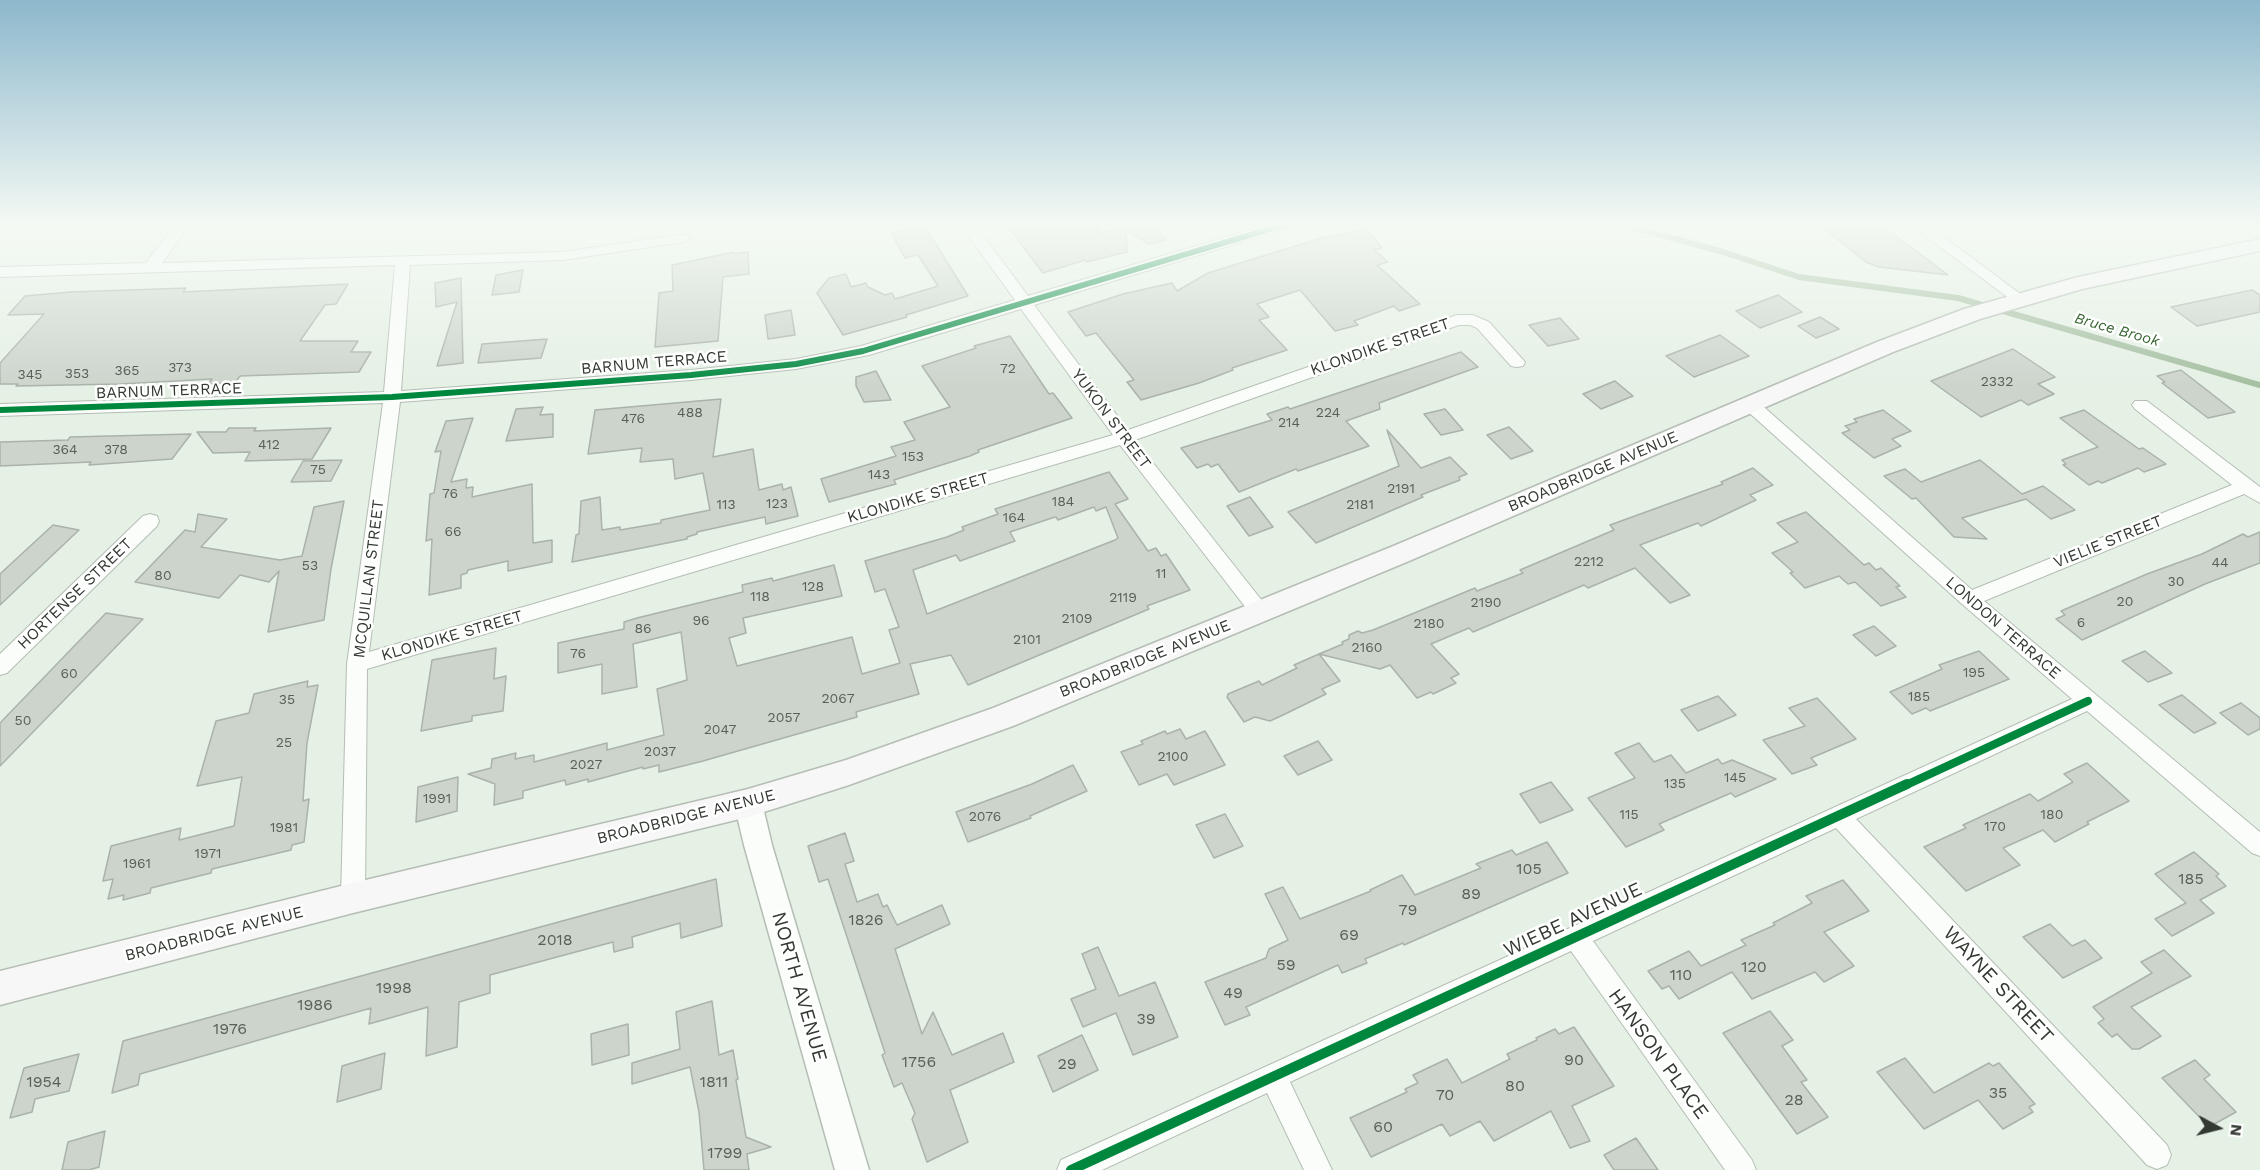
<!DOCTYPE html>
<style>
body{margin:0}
#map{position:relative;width:2260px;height:1170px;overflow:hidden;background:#e6f1e6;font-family:"Work Sans",sans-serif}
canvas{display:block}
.north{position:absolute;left:2188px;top:1098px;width:60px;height:60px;-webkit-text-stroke:4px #fff;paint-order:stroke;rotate:97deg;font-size:16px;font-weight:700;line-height:24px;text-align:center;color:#333a32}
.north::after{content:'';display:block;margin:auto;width:21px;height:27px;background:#333a32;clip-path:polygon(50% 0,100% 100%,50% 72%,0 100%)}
</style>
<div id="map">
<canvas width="2260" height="1170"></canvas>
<div class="north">N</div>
</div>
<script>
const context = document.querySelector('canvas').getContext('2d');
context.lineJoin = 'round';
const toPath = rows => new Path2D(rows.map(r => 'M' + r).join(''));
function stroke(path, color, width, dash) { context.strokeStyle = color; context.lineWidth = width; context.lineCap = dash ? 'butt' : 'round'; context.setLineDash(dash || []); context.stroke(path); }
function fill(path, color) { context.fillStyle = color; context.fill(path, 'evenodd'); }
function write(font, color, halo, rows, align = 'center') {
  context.font = font + ' "Work Sans",sans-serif'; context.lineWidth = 5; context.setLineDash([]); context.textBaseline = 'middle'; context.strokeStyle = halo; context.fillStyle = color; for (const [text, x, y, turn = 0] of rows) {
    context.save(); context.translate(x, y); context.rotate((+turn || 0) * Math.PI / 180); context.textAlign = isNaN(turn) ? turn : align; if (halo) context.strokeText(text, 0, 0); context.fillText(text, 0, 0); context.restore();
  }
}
stroke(toPath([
 [1617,223,1720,251,1799,277,1958,298,2260,385]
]), '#a5bfa1', 6);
const building = toPath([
 [1005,223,1093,223,1101,233,1122,228,1115,223,1153,223,1166,240,1149,244,1126,230,1127,252,1086,262,1085,260,1043,273,1005,223],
 [1817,223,1879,223,1948,275,1879,267,1866,262,1817,223],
 [924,225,968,296,906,315,907,317,843,335,817,293,829,278,846,274,851,287,866,283,868,287,885,295,892,293,895,299,938,286,918,255,905,258,891,233,924,225],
 [1367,229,1382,248,1374,250,1388,262,1377,265,1420,304,1399,311,1394,306,1354,321,1358,325,1335,331,1300,290,1257,304,1269,317,1259,320,1287,350,1232,368,1233,370,1199,383,1141,400,1127,382,1134,380,1096,333,1086,336,1068,312,1123,294,1172,283,1177,291,1208,273,1318,239,1367,229],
 [734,252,734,254,748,252,749,274,723,277,718,341,655,347,659,293,673,291,672,265,734,252],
 [523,270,519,292,492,295,496,275,523,270],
 [461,278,463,363,437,366,457,302,436,307,435,283,461,278],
 [348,284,336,304,325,305,300,341,358,341,351,352,371,352,359,372,240,376,235,383,208,384,212,379,121,384,16,386,18,384,0,384,0,363,44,314,8,315,25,296,71,292,186,288,183,292,348,284],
 [2252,290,2260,295,2260,312,2197,326,2171,307,2252,290],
 [1778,295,1802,312,1760,328,1736,311,1778,295],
 [791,310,795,335,768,339,765,315,791,310],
 [1820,317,1839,329,1816,338,1798,326,1820,317],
 [1560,318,1579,339,1548,346,1529,325,1560,318],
 [1720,335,1749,356,1694,377,1666,356,1720,335],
 [1010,336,1049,394,1053,393,1072,418,978,450,979,452,970,456,894,480,896,484,829,502,821,479,896,456,891,447,915,440,904,422,950,407,922,366,976,348,974,346,1010,336],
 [547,339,541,358,478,363,482,344,547,339],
 [2013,349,2055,377,2038,384,2054,394,2028,405,2021,400,1981,417,1931,381,2013,349],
 [1461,352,1478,367,1379,403,1380,409,1346,421,1369,446,1298,471,1296,469,1239,492,1218,464,1211,467,1208,464,1197,468,1181,448,1272,420,1267,414,1288,407,1290,409,1461,352],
 [2181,370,2235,412,2208,418,2162,383,2165,382,2157,376,2181,370],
 [876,371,891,400,864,402,856,386,856,377,876,371],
 [1615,381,1633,396,1601,409,1583,394,1615,381],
 [721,399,713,457,753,449,759,490,782,484,783,490,791,487,798,516,766,524,765,517,697,532,697,534,687,537,687,539,572,562,576,535,579,534,581,501,600,497,602,530,620,527,620,530,661,523,661,520,710,510,703,473,675,479,673,459,640,462,642,448,588,454,595,410,721,399],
 [543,407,540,415,553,414,553,437,506,441,516,409,543,407],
 [1445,409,1463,430,1441,435,1424,414,1445,409],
 [1883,410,1911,431,1892,439,1901,446,1874,458,1842,433,1850,430,1845,426,1857,422,1854,419,1883,410],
 [2084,410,2139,449,2143,448,2166,464,2144,472,2138,468,2102,483,2098,481,2089,485,2063,465,2066,464,2062,460,2098,447,2060,418,2084,410],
 [473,418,451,482,467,479,466,488,473,487,472,497,532,484,533,543,552,540,552,562,508,571,508,561,468,570,467,573,461,575,461,588,429,595,432,539,426,541,430,494,434,493,441,451,435,452,446,421,473,418],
 [1509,427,1533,451,1511,459,1487,435,1509,427],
 [229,428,256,428,254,431,331,428,312,459,245,461,250,452,213,453,197,432,226,432,229,428],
 [1387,430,1421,468,1450,457,1467,474,1459,477,1460,480,1421,495,1423,497,1316,543,1288,512,1399,466,1387,430],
 [191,434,172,459,89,465,91,462,0,466,0,442,68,440,70,437,191,434],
 [342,460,331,481,291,482,303,461,342,460],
 [1980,460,2022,494,2043,486,2075,510,2051,519,2026,499,1962,518,1987,539,1954,537,1916,498,1912,499,1884,476,1905,469,1921,482,1980,460],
 [1753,468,1773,485,1750,495,1756,500,1701,526,1698,523,1640,545,1690,595,1670,603,1635,568,1588,588,1584,585,1473,632,1469,628,1431,644,1459,674,1451,678,1456,683,1433,694,1431,692,1417,698,1390,665,1380,669,1319,654,1343,644,1342,642,1349,639,1349,635,1358,631,1362,633,1373,630,1475,588,1477,591,1523,573,1520,570,1614,530,1610,525,1723,484,1721,482,1753,468],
 [1109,472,1128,499,1115,504,1148,551,1156,548,1161,556,1166,554,1190,590,1147,606,1149,609,968,685,951,655,910,664,919,694,856,712,857,717,703,761,659,772,659,765,643,769,643,767,588,782,588,779,566,785,565,780,523,791,523,798,494,805,495,784,468,774,491,768,492,759,516,753,515,759,534,755,534,762,607,743,607,750,664,735,657,689,687,680,681,632,633,644,637,687,602,694,602,664,558,673,558,643,624,629,624,622,637,618,743,592,742,585,772,578,773,581,834,565,842,596,743,618,746,633,729,638,737,666,852,637,862,674,900,663,889,630,899,627,885,589,875,592,865,561,947,537,964,530,962,527,998,514,995,509,1109,472],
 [1094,507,1096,511,1106,507,1118,538,1115,540,927,614,913,570,956,555,960,561,1015,541,1010,532,1052,518,1056,517,1058,520,1094,507],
 [1250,497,1273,527,1249,536,1227,506,1250,497],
 [344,501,331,569,324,620,268,632,279,571,269,582,240,575,219,598,135,582,185,530,195,532,198,514,227,519,201,547,280,560,302,556,314,507,344,501],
 [1806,512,1864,565,1869,563,1876,570,1881,568,1900,586,1896,587,1906,597,1881,606,1855,582,1848,584,1839,576,1805,588,1790,573,1793,572,1772,553,1798,542,1777,523,1806,512],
 [53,525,79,530,0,605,0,574,53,525],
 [2260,532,2260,563,2205,584,2082,640,2056,619,2065,615,2061,611,2147,574,2202,554,2243,534,2248,537,2260,532],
 [106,613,143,619,0,766,0,723,106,613],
 [1874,626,1896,646,1876,656,1853,635,1874,626],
 [496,648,494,679,506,676,503,711,472,716,472,721,421,731,432,660,496,648],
 [1979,651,2009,679,1930,711,1926,708,1912,714,1890,692,1942,669,1939,665,1979,651],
 [2145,651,2172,673,2148,682,2122,661,2145,651],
 [1319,654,1340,681,1322,689,1326,694,1283,715,1270,721,1255,717,1244,722,1227,697,1228,694,1259,681,1262,685,1297,668,1294,665,1319,654],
 [308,681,307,687,318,685,307,743,303,801,309,799,304,842,292,845,291,850,212,869,211,873,151,888,150,893,123,900,124,895,108,899,113,879,103,881,111,846,181,828,179,840,234,826,242,777,197,786,216,721,249,713,254,694,308,681],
 [2182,695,2216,723,2194,733,2159,705,2182,695],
 [1718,696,1736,715,1698,731,1681,710,1718,696],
 [1817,698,1856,739,1811,758,1817,765,1792,774,1763,740,1805,726,1789,708,1817,698],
 [2241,703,2260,718,2260,729,2248,735,2220,713,2241,703],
 [1180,729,1186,739,1205,731,1225,765,1174,785,1167,774,1139,785,1121,752,1143,744,1141,741,1165,731,1167,734,1180,729],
 [1318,741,1332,760,1298,775,1284,756,1318,741],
 [1639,743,1654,762,1671,755,1686,773,1718,759,1722,764,1732,760,1776,779,1735,797,1731,793,1659,824,1664,830,1626,847,1588,798,1635,778,1615,753,1639,743],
 [2087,763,2129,801,2087,822,2089,824,2055,842,2043,830,2003,848,2020,865,1966,891,1924,847,1966,828,1963,825,2030,794,2038,801,2073,782,2064,774,2087,763],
 [1073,765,1087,791,1030,816,1031,818,968,842,956,812,1032,784,1073,765],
 [458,777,457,811,416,822,418,787,458,777],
 [1551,782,1573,810,1540,823,1520,794,1551,782],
 [1225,814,1243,846,1214,858,1196,825,1225,814],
 [845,833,854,861,845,864,857,902,878,894,883,907,887,905,897,925,942,905,950,924,895,949,922,1034,933,1012,952,1055,1003,1033,1014,1062,950,1090,968,1142,927,1162,912,1119,915,1113,902,1083,894,1087,882,1055,885,1053,828,879,819,882,808,846,845,833],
 [1547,842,1568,873,1404,945,1403,943,1365,959,1367,963,1342,973,1338,965,1246,1007,1250,1015,1225,1025,1205,982,1266,958,1269,949,1288,940,1265,894,1283,887,1300,919,1371,891,1370,890,1402,875,1415,895,1481,868,1476,864,1512,850,1516,855,1547,842],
 [2194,852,2219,874,2216,876,2226,886,2200,900,2214,913,2172,936,2155,919,2186,903,2155,874,2194,852],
 [716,879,722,926,681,938,680,923,632,937,633,947,614,952,613,942,490,975,490,993,459,1002,457,1047,426,1056,428,1007,369,1024,371,1008,140,1074,138,1085,112,1093,123,1041,716,879],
 [1843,880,1869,911,1824,932,1854,966,1824,982,1815,972,1752,999,1732,972,1679,999,1669,986,1662,989,1648,971,1689,951,1701,966,1746,945,1741,940,1775,925,1773,923,1812,903,1806,896,1843,880],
 [2050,924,2072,946,2085,940,2102,958,2063,978,2023,937,2050,924],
 [1098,947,1119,996,1155,982,1178,1037,1133,1055,1116,1013,1083,1027,1071,999,1096,989,1082,954,1098,947],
 [2164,950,2191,976,2131,1007,2161,1036,2139,1049,2132,1049,2117,1034,2112,1037,2098,1023,2104,1019,2093,1007,2152,973,2141,962,2164,950],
 [712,1001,719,1055,733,1050,738,1079,736,1080,746,1137,771,1147,747,1154,749,1170,704,1170,699,1112,690,1067,632,1084,632,1063,680,1049,676,1012,712,1001],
 [1770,1011,1793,1040,1782,1046,1807,1080,1801,1082,1828,1117,1797,1134,1723,1033,1770,1011],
 [628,1024,629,1055,592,1065,591,1034,628,1024],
 [1574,1027,1614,1086,1572,1106,1590,1141,1570,1148,1551,1111,1494,1141,1480,1121,1450,1136,1442,1124,1371,1157,1350,1118,1407,1092,1405,1089,1418,1083,1413,1075,1447,1059,1462,1083,1510,1059,1507,1054,1537,1040,1536,1038,1555,1029,1559,1034,1574,1027],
 [1082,1035,1098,1070,1053,1092,1038,1056,1082,1035],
 [385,1053,381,1089,337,1102,342,1066,385,1053],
 [79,1054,69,1091,35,1099,32,1112,10,1118,24,1068,79,1054],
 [1905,1058,1934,1093,1989,1063,1993,1066,1999,1063,2035,1104,2029,1107,2033,1112,2003,1129,1978,1100,1924,1129,1877,1072,1905,1058],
 [2195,1060,2210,1075,2204,1079,2236,1112,2209,1127,2162,1078,2195,1060],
 [105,1131,99,1167,89,1170,62,1170,68,1142,105,1131],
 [1636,1138,1658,1170,1614,1170,1604,1155,1636,1138]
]);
fill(building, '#ccd4cc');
stroke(building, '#aab2aa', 1.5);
const minor = toPath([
 [176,223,191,223,162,263,563,252,684,234,691,238,684,242,563,260,410,265,401,391,691,370,796,359,861,346,1015,300,959,223,974,223,1028,296,1273,223,1297,223,1295,226,1034,305,1128,430,1457,315,1473,315,1489,322,1525,362,1523,366,1517,367,1511,366,1477,328,1470,325,1459,325,1135,440,1267,607,1270,612,1267,617,1260,620,1253,617,1120,445,367,669,365,898,361,906,353,909,345,906,341,898,347,664,383,403,0,416,0,404,384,392,395,265,0,277,0,267,146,263,176,223],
 [1021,309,1113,435,369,652,400,402,691,380,796,369,869,355,1021,309],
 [1908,223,1925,223,2027,299,2019,304,2014,302,1908,223],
 [1751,399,1757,401,1972,590,2232,485,2135,409,2132,405,2135,401,2147,401,2260,487,2260,503,2244,494,1984,601,2260,832,2260,856,2252,853,2087,711,1856,819,2167,1145,2171,1155,2167,1165,2157,1169,2147,1165,1836,828,1593,941,1752,1160,1756,1170,1725,1170,1571,951,1290,1082,1332,1170,1304,1170,1267,1093,1102,1170,1057,1170,1061,1160,2072,699,1962,604,1745,409,1742,405,1745,401,1751,399],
 [150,514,157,516,159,521,157,526,7,673,0,675,0,654,143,516,150,514]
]);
const tertiary = toPath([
 [748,791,758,794,762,803,772,845,869,1170,835,1170,744,845,734,803,738,794,748,791]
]);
const secondary = toPath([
 [2260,239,2260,251,2082,289,1980,319,1893,352,1409,561,1013,726,846,786,748,817,353,913,0,1005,0,971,353,883,748,789,846,760,993,708,1391,547,1877,342,1964,309,2078,277,2260,239]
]);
stroke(minor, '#b5bdb4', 2);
stroke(tertiary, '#b5bdb4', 3);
stroke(secondary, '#b5bdb4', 3);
fill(minor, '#fbfdfb');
fill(tertiary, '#fbfdfb');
fill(secondary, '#f7f7f7');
stroke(toPath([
 [0,410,392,397,691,375,796,364,863,351,1290,223]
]), '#00873e', 6);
stroke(toPath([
 [1904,786,2088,701]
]), '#00873e', 8);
stroke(toPath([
 [1071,1170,1907,784]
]), '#00873e', 10);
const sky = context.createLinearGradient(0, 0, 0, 387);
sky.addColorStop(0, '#8db8cc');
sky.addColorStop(0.58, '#f4f9f4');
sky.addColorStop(1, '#f4f9f400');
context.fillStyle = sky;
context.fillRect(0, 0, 2260, 387);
write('14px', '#596058', null, [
 ["373",180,368],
 ["72",1008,369],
 ["365",127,371],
 ["353",77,374],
 ["345",30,375],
 ["2332",1997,382],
 ["488",690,413],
 ["224",1328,413],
 ["476",633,419],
 ["214",1289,423],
 ["412",269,445],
 ["364",65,450],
 ["378",116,450],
 ["153",913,457],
 ["75",318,470],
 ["143",879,475],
 ["2191",1401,489],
 ["76",450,494],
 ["184",1063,502],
 ["123",777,504],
 ["113",726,505],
 ["2181",1360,505],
 ["164",1014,518],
 ["66",453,532],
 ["2212",1589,562],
 ["44",2220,563],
 ["53",310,566],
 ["11",1161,574],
 ["80",163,576],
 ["30",2176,582],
 ["128",813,587],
 ["118",760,597],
 ["2119",1123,598],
 ["20",2125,602],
 ["2190",1486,603],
 ["2109",1077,619],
 ["96",701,621],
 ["6",2081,623],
 ["2180",1429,624],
 ["86",643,629],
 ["2101",1027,640],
 ["2160",1367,648],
 ["76",578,654],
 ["195",1974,673],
 ["60",69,674],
 ["185",1919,697],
 ["2067",838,699],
 ["35",287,700],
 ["2057",784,718],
 ["50",23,721],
 ["2047",720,730],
 ["25",284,743],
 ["2037",660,752],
 ["2100",1173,757],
 ["2027",586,765],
 ["145",1735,778],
 ["135",1675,784],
 ["1991",437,799],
 ["115",1629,815],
 ["180",2052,815],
 ["2076",985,817],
 ["170",1995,827],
 ["1981",284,828],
 ["1971",208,854],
 ["1961",137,864]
]);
write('italic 15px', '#366430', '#fff', [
 ["Bruce Brook",2117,330,16]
]);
write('16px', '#333a32', '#fff', [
 ["KLONDIKE STREET",1380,347,-19],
 ["BARNUM TERRACE",654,363,-5],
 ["BARNUM TERRACE",169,391,-2],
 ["YUKON STREET",1111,419,53],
 ["BROADBRIDGE AVENUE",1593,472,-23],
 ["KLONDIKE STREET",918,498,-16],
 ["VIELIE STREET",2108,542,-22],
 ["MCQUILLAN STREET",369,579,-83],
 ["HORTENSE STREET",75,594,-44],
 ["LONDON TERRACE",2003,628,41],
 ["KLONDIKE STREET",452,636,-16],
 ["BROADBRIDGE AVENUE",1145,659,-22],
 ["BROADBRIDGE AVENUE",686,817,-14],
 ["BROADBRIDGE AVENUE",214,934,-14]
]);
write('16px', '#596058', null, [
 ["105",1529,869],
 ["185",2191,879],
 ["89",1471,894],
 ["79",1408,910],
 ["1826",866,920],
 ["69",1349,935],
 ["2018",555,940],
 ["59",1286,965],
 ["120",1754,967],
 ["110",1681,975],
 ["1998",394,988],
 ["49",1233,993],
 ["1986",315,1005],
 ["39",1146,1019],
 ["1976",230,1029],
 ["90",1574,1060],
 ["1756",919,1062],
 ["29",1067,1064],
 ["1954",44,1082],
 ["1811",714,1082],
 ["80",1515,1086],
 ["35",1998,1093],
 ["70",1445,1095],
 ["28",1794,1100],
 ["60",1383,1127],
 ["1799",725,1153]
]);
write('20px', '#333a32', '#fff', [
 ["WIEBE AVENUE",1573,920,-25],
 ["WAYNE STREET",1998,985,47],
 ["NORTH AVENUE",799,987,74],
 ["HANSON PLACE",1658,1054,54]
]);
</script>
